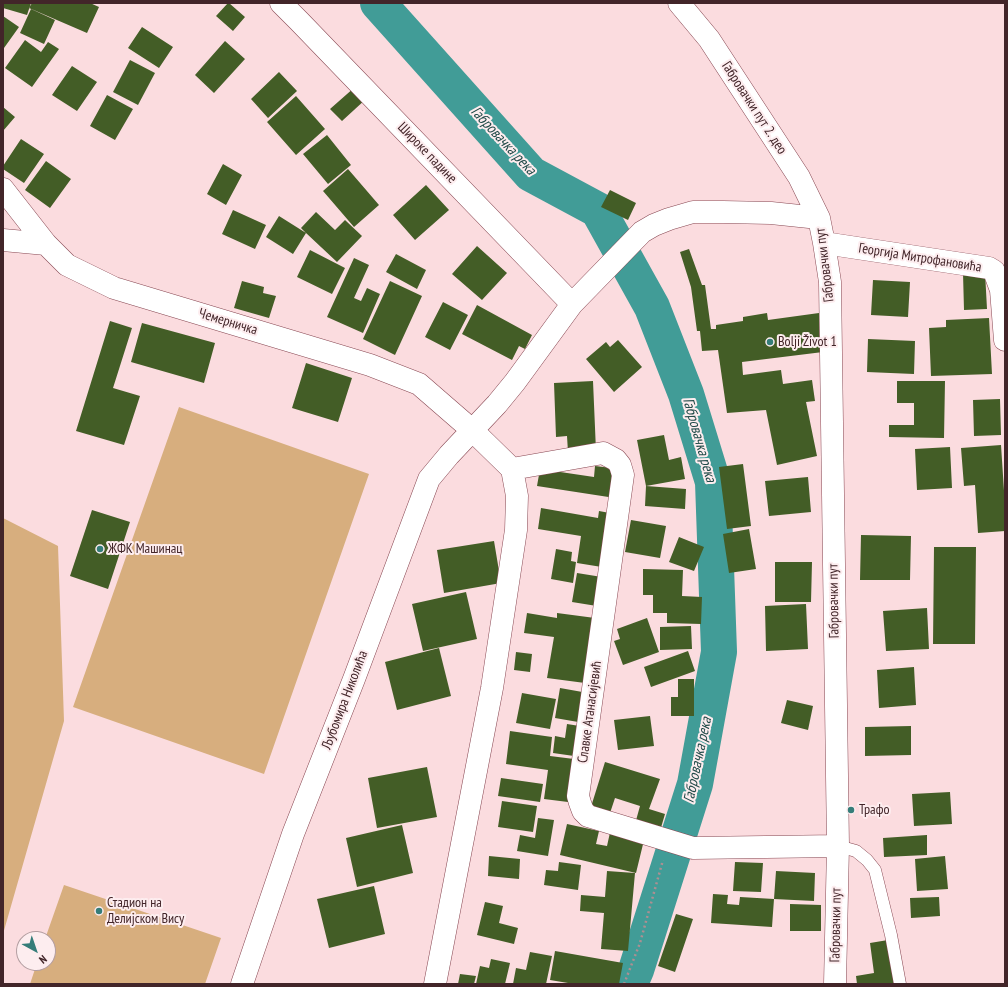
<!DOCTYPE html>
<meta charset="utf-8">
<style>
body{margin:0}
#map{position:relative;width:1008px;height:987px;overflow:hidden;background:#fbdcdf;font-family:"PT Sans Narrow",sans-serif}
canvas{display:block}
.frame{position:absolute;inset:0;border:4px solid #422529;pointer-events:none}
.north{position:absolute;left:16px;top:931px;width:40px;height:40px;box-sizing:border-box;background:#fdedef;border:1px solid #b29da0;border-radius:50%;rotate:140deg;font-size:11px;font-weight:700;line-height:16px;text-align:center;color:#422529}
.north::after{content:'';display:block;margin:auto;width:14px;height:18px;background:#357d79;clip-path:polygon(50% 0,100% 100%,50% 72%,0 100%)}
</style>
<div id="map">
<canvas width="1008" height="987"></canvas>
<div class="frame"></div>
<div class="north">N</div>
</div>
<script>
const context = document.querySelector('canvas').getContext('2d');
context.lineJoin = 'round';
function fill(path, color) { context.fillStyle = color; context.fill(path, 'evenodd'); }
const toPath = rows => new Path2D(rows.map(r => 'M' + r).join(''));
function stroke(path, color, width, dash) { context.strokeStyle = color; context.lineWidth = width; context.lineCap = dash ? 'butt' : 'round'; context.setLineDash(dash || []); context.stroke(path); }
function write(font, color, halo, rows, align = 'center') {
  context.font = font + ' "PT Sans Narrow",sans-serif'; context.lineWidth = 4; context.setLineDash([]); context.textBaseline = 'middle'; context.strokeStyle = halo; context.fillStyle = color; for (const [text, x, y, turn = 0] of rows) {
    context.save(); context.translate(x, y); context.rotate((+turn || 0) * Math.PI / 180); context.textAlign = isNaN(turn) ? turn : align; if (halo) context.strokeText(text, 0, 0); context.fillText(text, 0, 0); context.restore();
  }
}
fill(toPath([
 [179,407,369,474,264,774,73,707],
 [3,518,58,546,64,721,3,934],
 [64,885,221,938,205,984,30,984,37,963,48,963,48,939,45,939]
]), '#d7ae7e');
stroke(toPath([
 [378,3,531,174,598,210,652,307,686,394,713,482,719,652,695,784,636,970,630,984]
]), '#419c97', 36);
fill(toPath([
 [3,3,31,3,27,15,3,8],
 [32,3,90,3,99,7,87,33,29,8],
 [228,3,229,3,245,17,233,31,216,16],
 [31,9,55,20,44,44,20,33],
 [3,16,19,27,4,48,3,48],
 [142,27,173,47,159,68,128,48],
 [25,40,41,52,48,42,59,49,32,87,5,68],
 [225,41,245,59,214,93,195,75],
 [130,60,155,73,138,105,113,92],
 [72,66,97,82,77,111,52,95],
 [279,72,297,91,268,118,251,99],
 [355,87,366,99,342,121,330,109],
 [107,95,133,109,115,140,90,126],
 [296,96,325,129,296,155,267,122],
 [3,107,15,117,3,131],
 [327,135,351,165,328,184,303,154],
 [21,139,44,154,24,183,3,169,3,166],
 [46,161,71,179,50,208,25,190],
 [223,164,242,175,226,205,207,194],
 [348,169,379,205,354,227,323,191],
 [426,185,449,210,415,240,393,215],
 [610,190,636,203,628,220,601,207],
 [233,210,266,225,255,249,222,234],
 [316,212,335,230,345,220,362,236,337,262,306,233,293,254,266,237,279,216,306,233,301,228],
 [477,246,507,273,482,300,452,274],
 [689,249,702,285,705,285,711,329,716,329,716,325,743,321,743,317,767,313,768,320,819,313,823,352,742,362,743,375,781,370,783,384,812,380,815,401,806,402,817,456,777,465,766,410,727,413,718,350,702,351,700,331,697,331,691,287,680,252],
 [310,250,345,268,332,294,297,277],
 [396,254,426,270,417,289,386,272],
 [354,258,369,265,354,298,361,301,367,288,380,294,363,333,327,317],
 [985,272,987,309,964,310,963,273],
 [873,280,910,282,908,317,871,315],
 [242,281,264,287,263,293,276,296,269,318,234,308],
 [390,281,422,296,395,355,363,339],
 [443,302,468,315,450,350,425,337],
 [477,305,532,335,525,349,519,346,512,360,462,334],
 [989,318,992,374,931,376,929,328,946,327,946,320],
 [110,321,132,328,113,388,140,396,124,445,76,431],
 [142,323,215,343,204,383,131,362],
 [868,339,915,341,914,374,867,372],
 [618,340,642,367,614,392,586,359,606,342,610,347],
 [306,363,352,378,338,422,292,408],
 [593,381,596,451,568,452,567,436,556,437,554,383],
 [897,381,945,381,944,438,889,437,889,425,914,425,914,403,897,403],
 [1000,399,1001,435,974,436,973,400],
 [664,435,669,460,681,457,685,479,646,486,686,489,685,509,645,506,646,486,637,440],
 [1001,445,1005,506,1005,531,978,533,975,485,964,486,961,448],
 [950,447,952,488,917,490,915,449],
 [743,464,751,526,727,529,719,467],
 [595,466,620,469,615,498,537,486,540,469,594,477],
 [808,477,811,512,769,516,765,481],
 [541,508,598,518,599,511,615,514,608,568,577,563,581,536,538,529],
 [92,510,130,522,108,589,70,576],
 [631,520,666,526,660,558,625,552],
 [749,529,756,569,729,573,723,534],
 [861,535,911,536,910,580,860,580],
 [679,537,704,547,694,571,669,562],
 [494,541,501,583,444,593,437,550],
 [934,547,976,547,975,644,933,644],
 [556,549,572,552,571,561,576,562,573,583,551,579],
 [775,562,812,562,811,602,775,602],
 [643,569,683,570,682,596,702,597,701,624,667,623,667,613,653,613,653,595,643,595],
 [577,573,608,578,603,607,572,602],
 [466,592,477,639,423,651,412,604],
 [806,604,808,649,766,651,765,606],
 [927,608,929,649,886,651,883,611],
 [527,613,557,618,557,613,595,618,585,683,547,678,554,637,524,633],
 [647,618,659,652,623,665,614,641,620,639,617,629],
 [691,626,692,649,660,650,660,627],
 [439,648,451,696,397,710,385,662],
 [688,651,695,671,651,687,644,667],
 [516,652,532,654,530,672,514,670],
 [914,667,916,705,879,708,877,670],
 [678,679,694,679,694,716,671,716,671,697,678,697],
 [560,688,588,693,584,723,555,718],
 [522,693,556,699,550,729,516,723],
 [787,700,813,706,808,730,781,723],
 [650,716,654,746,618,750,614,720],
 [567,724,586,727,581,757,553,753,555,736,565,738],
 [911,726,911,755,865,756,865,727],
 [510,731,552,737,550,756,582,760,576,803,544,799,548,770,506,764],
 [605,762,660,779,649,809,665,814,660,831,635,824,640,806,615,798,609,816,590,810],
 [427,767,437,817,377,828,368,778],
 [501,778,543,784,540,802,498,796],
 [950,792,952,824,914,826,912,794],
 [502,801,537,806,533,832,498,827],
 [538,818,554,820,548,856,517,851,520,835,535,838],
 [567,824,599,831,596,844,607,846,611,828,645,836,636,873,560,855],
 [402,825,413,873,357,887,346,838],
 [927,835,927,855,884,857,883,838],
 [489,856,520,859,519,879,488,876],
 [945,856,948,889,917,891,915,859],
 [559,862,581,865,578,890,544,885,546,870,558,871],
 [735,862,763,863,761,892,733,891],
 [607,871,635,873,628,951,601,949,604,913,580,911,581,895,605,897],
 [776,871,815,873,814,901,774,899],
 [374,886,385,934,329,948,317,899],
 [713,894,728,895,727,904,739,905,740,897,774,899,772,927,711,923],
 [939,897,940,916,911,918,910,898],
 [485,902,503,906,499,923,518,928,514,944,477,935],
 [790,904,821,905,821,931,790,931],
 [676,914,693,919,675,972,658,966],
 [888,940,895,984,857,984,856,976,874,973,870,943],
 [555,951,623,963,619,984,574,984,550,980],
 [530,952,552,956,546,984,513,984,516,968,526,970],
 [491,959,510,963,505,984,476,984,480,966,489,968],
 [460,974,476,976,474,984,458,984]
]), '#435d26');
const service = toPath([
 [838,846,856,851,867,860,875,870,891,935,900,984]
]);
const minor = toPath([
 [281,3,299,21,572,304],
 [679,3,709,39,799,177,819,218,824,243,830,282,838,846,835,984],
 [3,189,46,244,67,265,114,288,370,365,419,384,472,430,512,469,517,496,516,530,492,688,435,984],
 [3,240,46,244],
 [824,243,989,268,994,271,1001,290,1005,340],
 [512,469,603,453,616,460,620,465,623,475,578,796,580,803,583,811,588,816,693,848,838,846],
 [242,984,293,834,354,679,429,479,449,455,497,404,515,382,572,304,642,232,654,225,669,219,693,212,723,212,771,213,819,218]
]);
stroke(service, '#884853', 13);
stroke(minor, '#884853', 23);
stroke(toPath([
 [624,984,640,943,663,860]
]), '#ad8f92', 2.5, [2, 3]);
stroke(service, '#fff', 12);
stroke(minor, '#fff', 22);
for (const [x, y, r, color] of [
 [770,342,4,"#357d79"],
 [100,549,4,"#357d79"],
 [851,810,4,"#357d79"],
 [99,911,4,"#357d79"]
]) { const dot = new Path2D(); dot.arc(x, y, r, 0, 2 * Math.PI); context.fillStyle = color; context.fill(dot); stroke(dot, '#fdedef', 1.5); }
write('14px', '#422529', '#fdedef', [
 ["Габровачки пут 2. део",754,108,57],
 ["Широке падине",427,153,46],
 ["Георгија Митрофановића",920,258,9],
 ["Габровачки пут",825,265,-97],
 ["Чемерничка",228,322,17],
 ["Габровачки пут",834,601,-91],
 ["Љубомира Николића",345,700,-69],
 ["Славке Атанасијевић",590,712,-82],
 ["Габровачки пут",836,925,-89]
]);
write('14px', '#422529', '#fdedef', [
 ["Bolji Život 1",778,342],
 ["ЖФК Машинац",108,549],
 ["Трафо",859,810],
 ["Стадион на",107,903],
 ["Делијском Вису",107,919]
], 'left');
write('italic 15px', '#224b49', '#fdedef', [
 ["Габровачка река",503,141,47],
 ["Габровачка река",699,440,74],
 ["Габровачка река",698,760,-78]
]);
</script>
